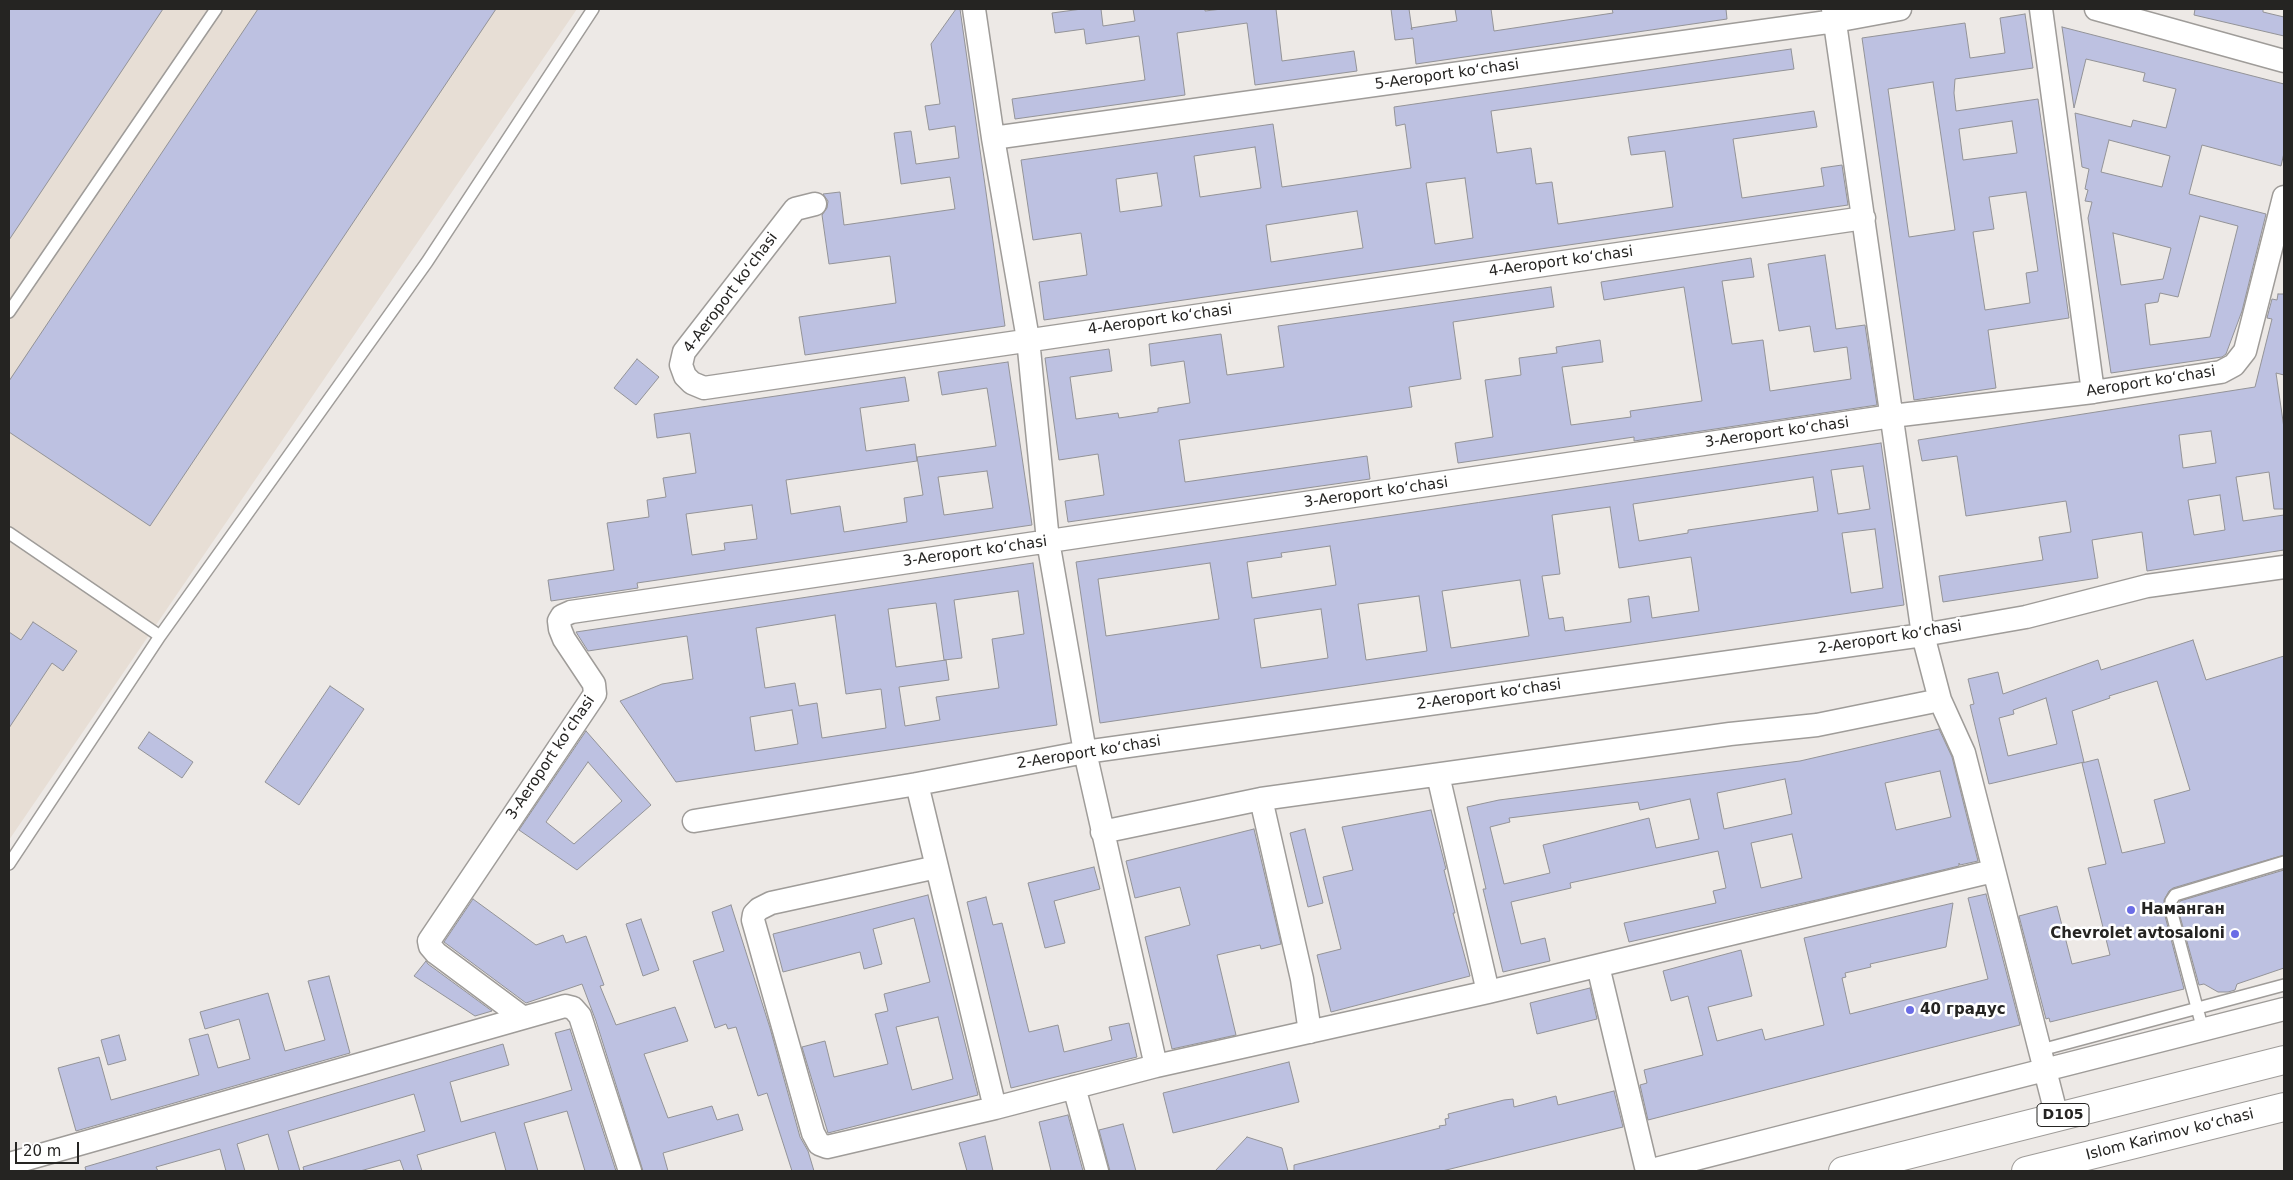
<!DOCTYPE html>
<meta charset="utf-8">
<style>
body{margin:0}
#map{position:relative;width:2293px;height:1180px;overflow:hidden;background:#ede9e6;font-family:"DejaVu Sans",sans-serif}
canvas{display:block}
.frame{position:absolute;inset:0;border:10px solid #252422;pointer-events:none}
.scale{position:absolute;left:15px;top:1142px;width:64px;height:22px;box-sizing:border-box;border:2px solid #252422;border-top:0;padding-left:6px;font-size:15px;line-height:18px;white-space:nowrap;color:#252422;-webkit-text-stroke:4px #fff;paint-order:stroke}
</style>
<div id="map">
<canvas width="2293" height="1180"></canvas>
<div class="frame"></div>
<div class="scale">20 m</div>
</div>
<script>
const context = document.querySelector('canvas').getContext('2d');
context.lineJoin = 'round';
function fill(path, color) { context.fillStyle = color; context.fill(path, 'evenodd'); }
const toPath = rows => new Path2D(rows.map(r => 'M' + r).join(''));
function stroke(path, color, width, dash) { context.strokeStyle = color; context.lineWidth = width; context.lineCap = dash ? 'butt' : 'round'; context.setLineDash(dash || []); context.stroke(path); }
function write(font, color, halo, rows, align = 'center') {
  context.font = font + ' "DejaVu Sans",sans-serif'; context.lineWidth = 5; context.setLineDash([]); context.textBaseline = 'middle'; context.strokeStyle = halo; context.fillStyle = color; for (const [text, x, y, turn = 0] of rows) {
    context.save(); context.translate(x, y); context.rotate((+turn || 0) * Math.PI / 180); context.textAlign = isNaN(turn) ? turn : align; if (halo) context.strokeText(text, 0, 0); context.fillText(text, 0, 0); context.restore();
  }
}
fill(toPath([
 [9,9,577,9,9,840]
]), '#e7ded5');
const building = toPath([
 [9,9,163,9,9,240,9,9],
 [258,9,496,9,150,526,9,432,9,381,258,9],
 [956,9,960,9,1005,326,805,355,799,317,896,303,890,256,829,264,822,215,827,208,828,201,823,194,840,192,844,225,955,209,950,177,901,184,894,133,911,131,916,164,959,158,955,126,929,130,925,106,940,104,931,44,956,9],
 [1082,9,1101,9,1103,26,1135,21,1133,9,1205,9,1205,11,1222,9,1276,9,1282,61,1354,51,1357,71,1255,85,1247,23,1177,33,1185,95,1015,119,1012,99,1145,80,1139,36,1086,44,1084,29,1055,33,1052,13,1082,9],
 [1391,9,1409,9,1412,30,1411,28,1457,21,1455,9,1491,9,1494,31,1613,13,1612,9,1726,9,1727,19,1416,64,1413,38,1395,40,1391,9],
 [2195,9,2263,9,2263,12,2284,17,2284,36,2194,15,2195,9],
 [2025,14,2033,68,1955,79,1954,93,1956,111,2038,99,2069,318,1988,330,1996,388,1914,400,1862,38,1965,23,1970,58,2005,53,2000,18,2025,14],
 [1933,82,1955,230,1909,237,1888,89,1933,82],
 [2012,121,2017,153,1963,160,1959,129,2012,121],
 [2026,192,2038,271,2026,273,2030,303,1985,310,1973,232,1994,229,1989,197,2026,192],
 [2062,27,2284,84,2284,153,2281,166,2202,145,2189,194,2266,214,2242,311,2226,354,2222,357,2111,373,2088,218,2092,202,2085,201,2088,190,2085,189,2089,169,2082,167,2075,113,2131,127,2133,120,2166,128,2176,89,2143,81,2145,73,2086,59,2074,108,2062,27],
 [2109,140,2170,156,2162,187,2101,172,2109,140],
 [2200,216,2238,226,2210,337,2150,345,2145,304,2158,302,2160,293,2178,297,2200,216],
 [2113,233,2171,248,2163,279,2121,285,2113,233],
 [1791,49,1794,69,1491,111,1497,153,1531,148,1536,184,1552,182,1558,224,1673,207,1665,151,1631,155,1628,137,1814,111,1817,127,1733,139,1742,198,1824,186,1821,168,1842,165,1848,205,1044,320,1039,282,1087,275,1081,233,1033,240,1021,160,1273,124,1282,187,1411,168,1405,124,1396,126,1394,107,1791,49],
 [1255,147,1261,188,1200,197,1194,156,1255,147],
 [1157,173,1162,206,1120,212,1116,179,1157,173],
 [1465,178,1473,238,1435,244,1426,183,1465,178],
 [1357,211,1363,248,1271,262,1266,225,1357,211],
 [1825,255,1836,329,1865,325,1877,405,1634,441,1634,437,1458,463,1455,443,1493,437,1485,380,1521,375,1519,358,1557,353,1556,347,1600,340,1603,362,1562,367,1571,425,1631,417,1630,411,1702,401,1684,287,1604,300,1601,282,1751,258,1754,277,1722,281,1732,344,1763,340,1770,391,1851,379,1847,347,1814,352,1810,326,1779,331,1768,264,1825,255],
 [1551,287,1554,307,1453,322,1461,379,1409,387,1412,407,1179,440,1185,482,1367,456,1370,479,1068,522,1065,501,1104,495,1098,454,1059,460,1045,358,1109,349,1112,371,1070,377,1076,419,1118,413,1119,418,1158,412,1158,408,1190,403,1184,361,1151,366,1149,344,1221,334,1227,375,1284,367,1278,326,1551,287],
 [2278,294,2284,294,2284,375,2276,373,2284,428,2284,509,2274,509,2269,472,2236,477,2243,521,2284,515,2284,550,2147,571,2142,532,2092,540,2098,578,1943,602,1939,576,2043,560,2039,537,2071,532,2066,501,1966,516,1957,456,1922,461,1918,440,2255,387,2272,319,2267,318,2272,299,2277,300,2278,294],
 [2211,431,2216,463,2183,468,2179,435,2211,431],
 [2220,495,2225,530,2194,535,2188,500,2220,495],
 [637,359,659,377,636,405,614,388,637,359],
 [1008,362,1032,525,637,583,638,588,551,601,548,580,614,570,607,523,649,517,647,500,666,497,663,478,696,473,690,433,657,438,654,414,905,377,909,401,860,408,866,451,915,444,917,461,786,480,791,514,840,506,844,532,907,522,904,498,923,495,917,457,996,446,987,388,942,395,938,372,1008,362],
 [987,471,993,508,944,515,938,477,987,471],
 [752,505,757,539,724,543,725,550,692,555,686,514,752,505],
 [1881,443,1904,605,1100,723,1076,562,1881,443],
 [1863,466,1870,509,1838,514,1831,470,1863,466],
 [1813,477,1818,511,1688,530,1688,533,1639,541,1633,504,1813,477],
 [1610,507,1619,568,1691,557,1699,611,1652,618,1649,596,1628,599,1631,622,1565,631,1563,617,1549,619,1542,576,1560,574,1552,515,1610,507],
 [1875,529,1883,588,1851,593,1842,533,1875,529],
 [1330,546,1336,585,1252,598,1247,562,1282,557,1281,553,1330,546],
 [1210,563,1219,619,1106,636,1098,579,1210,563],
 [1520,580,1529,636,1451,648,1442,591,1520,580],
 [1419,596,1427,651,1366,660,1358,604,1419,596],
 [1321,609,1328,658,1261,668,1254,619,1321,609],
 [1033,563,1057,725,1008,732,676,782,620,701,662,684,693,679,687,636,588,651,576,632,1033,563],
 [1018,591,1024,634,992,639,999,688,936,697,940,720,905,726,899,687,949,680,946,660,896,667,888,609,936,603,944,660,962,658,954,600,1018,591],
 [835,615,846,694,881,689,886,728,822,738,817,703,799,706,795,683,765,688,756,628,835,615],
 [792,710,798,744,755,751,750,717,792,710],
 [33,622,77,651,63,671,52,663,9,728,9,632,21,640,33,622],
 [2193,640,2206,680,2284,656,2284,855,2173,888,2169,891,2164,900,2164,912,2184,989,2050,1022,2049,1018,2046,1019,2019,916,2057,906,2072,964,2110,955,2088,868,2106,864,2082,763,2098,759,2122,853,2165,843,2154,800,2190,790,2157,681,2109,696,2110,698,2072,711,2084,762,1989,784,1970,705,1974,704,1968,679,1998,672,2003,694,2098,660,2101,670,2193,640],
 [2046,698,2057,744,2008,756,1999,718,2014,714,2013,710,2046,698],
 [330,686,364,709,299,805,265,782,330,686],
 [1939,729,1952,757,1978,861,1960,865,1959,863,1959,866,1821,899,1629,942,1624,923,1716,903,1713,891,1726,888,1718,851,1570,883,1571,888,1511,902,1521,944,1545,938,1550,961,1503,972,1483,889,1486,889,1467,807,1499,800,1800,761,1939,729],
 [1940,771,1951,817,1896,830,1885,783,1940,771],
 [1785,779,1792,814,1724,829,1717,793,1785,779],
 [1690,799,1699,839,1656,848,1649,818,1543,845,1550,873,1504,884,1490,827,1510,822,1509,818,1638,802,1640,810,1690,799],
 [1792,834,1802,878,1761,888,1751,843,1792,834],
 [586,731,651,805,577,870,519,830,586,731],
 [588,762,622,801,574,844,546,822,588,762],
 [149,732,193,762,182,778,138,748,149,732],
 [1431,810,1446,869,1444,870,1455,913,1453,913,1470,976,1331,1012,1317,955,1341,949,1323,877,1353,870,1342,827,1431,810],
 [1254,829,1281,944,1261,949,1260,945,1217,955,1236,1035,1172,1049,1145,937,1190,925,1180,887,1135,898,1126,861,1254,829],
 [1305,829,1323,903,1308,907,1290,833,1305,829],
 [1094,867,1100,889,1054,901,1065,943,1045,948,1028,883,1094,867],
 [2284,870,2284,968,2237,984,2235,990,2228,992,2218,992,2204,984,2199,985,2178,909,2180,901,2284,870],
 [1986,894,2020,1025,1648,1120,1640,1085,1647,1083,1644,1070,1703,1055,1688,996,1671,1001,1663,971,1741,950,1752,996,1708,1007,1717,1041,1762,1029,1765,1040,1824,1025,1804,938,1953,903,1946,947,1870,964,1871,967,1845,973,1846,977,1842,978,1850,1014,1988,979,1968,898,1986,894],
 [928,895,978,1095,828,1133,802,1047,825,1041,834,1077,888,1064,875,1014,888,1011,884,994,930,982,914,918,873,929,882,964,864,969,860,952,783,972,773,934,928,895],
 [938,1017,953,1079,912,1090,896,1027,938,1017],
 [986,897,993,925,1002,923,1029,1032,1058,1025,1064,1052,1112,1040,1109,1027,1129,1023,1137,1057,1011,1088,967,902,986,897],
 [473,899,536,945,563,935,566,943,586,936,604,985,600,986,616,1025,675,1007,688,1041,644,1054,668,1118,712,1106,717,1120,738,1114,743,1130,663,1153,668,1171,643,1171,596,1021,582,984,526,1003,444,942,473,899],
 [731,905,770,1028,800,1137,808,1151,814,1171,792,1171,767,1093,758,1096,736,1027,728,1029,726,1024,715,1028,693,961,724,951,712,912,731,905],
 [641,919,659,970,643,976,626,924,641,919],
 [426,961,428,964,492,1011,475,1016,414,976,426,961],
 [329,976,350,1053,76,1131,58,1068,99,1057,111,1100,199,1075,189,1039,208,1034,218,1068,250,1059,239,1019,205,1029,200,1012,268,993,285,1051,325,1040,308,981,329,976],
 [1590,988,1597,1019,1537,1034,1530,1003,1590,988],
 [570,1029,616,1171,585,1171,567,1111,524,1123,538,1171,506,1171,495,1132,417,1155,422,1171,404,1171,400,1160,360,1171,304,1171,303,1167,425,1131,414,1094,288,1131,300,1171,279,1171,268,1134,237,1144,245,1171,226,1171,220,1149,156,1167,158,1171,86,1171,85,1167,503,1044,509,1065,450,1082,461,1122,542,1099,572,1090,555,1033,570,1029],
 [119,1035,126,1060,108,1065,101,1040,119,1035],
 [1289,1062,1299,1102,1173,1133,1163,1093,1289,1062],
 [1614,1091,1623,1127,1442,1171,1294,1171,1294,1165,1440,1128,1439,1126,1446,1125,1445,1119,1449,1118,1448,1114,1504,1100,1513,1099,1514,1107,1556,1096,1558,1105,1614,1091],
 [1068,1115,1083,1171,1051,1171,1039,1122,1068,1115],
 [1123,1124,1136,1171,1110,1171,1099,1130,1123,1124],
 [985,1136,993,1171,967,1171,959,1143,985,1136],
 [1247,1137,1282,1148,1288,1171,1215,1171,1247,1137]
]);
fill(building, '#bdc1e1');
stroke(building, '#939397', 1);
const service = toPath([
 [9,312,216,9],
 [9,533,160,636,9,864],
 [160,636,427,262,593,9],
 [2203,1030,2171,910,2171,901,2175,895,2284,862],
 [2041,1050,2284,985]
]);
const minor = toPath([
 [974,9,993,138,1028,339,1048,541,1085,752,1156,1066],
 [1833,9,1923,635,1940,700,1964,753,2057,1117],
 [2041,9,2093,392],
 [2096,9,2284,61],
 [993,138,1835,21,1900,9],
 [815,204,795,209,684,352,681,365,685,376,692,383,704,388,1864,218],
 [1438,775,1488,992],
 [917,784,995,1108],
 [1261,799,1302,979,1310,1032],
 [694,821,917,784,1085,752,1923,635,2026,617,2147,586,2284,567],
 [1102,832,1261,799,1730,734,1817,725,1940,700],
 [937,867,771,903,759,909,754,914,753,920,813,1133,819,1144,827,1147,995,1108,1156,1066,1488,992,1993,871],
 [1598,966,1647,1171],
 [522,1017,436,953,430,946,429,941,595,694,594,684,564,639,560,629,559,621,562,616,571,612,1892,416,2093,392,2221,372,2234,365,2245,351,2284,197],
 [1074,1087,1097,1171],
 [9,1164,565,1006,573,1008,580,1016,630,1171],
 [1648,1171,2284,1009]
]);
const trunk = toPath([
 [1843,1171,2284,1060],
 [2026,1171,2284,1107]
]);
stroke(service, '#9f9c99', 14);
stroke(minor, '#9f9c99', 25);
stroke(trunk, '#9f9c99', 30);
stroke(service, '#fff', 11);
stroke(minor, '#fff', 22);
stroke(trunk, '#fff', 28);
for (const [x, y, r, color] of [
 [2131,910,5,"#6a6ce6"],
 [2235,934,5,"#6a6ce6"],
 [1910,1010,5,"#6a6ce6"]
]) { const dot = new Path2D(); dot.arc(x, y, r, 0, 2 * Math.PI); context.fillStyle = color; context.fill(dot); stroke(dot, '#fff', 2); }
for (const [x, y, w] of [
 [2063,1115,52]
]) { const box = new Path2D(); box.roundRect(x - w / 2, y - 11.5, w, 23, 4); context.fillStyle = '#fff'; context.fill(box); stroke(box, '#252422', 1); }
write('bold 14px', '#252422', null, [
 ["D105",2063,1115]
]);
write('15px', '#252422', '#fff', [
 ["5-Aeroport koʻchasi",1447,75,-8],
 ["4-Aeroport koʻchasi",1561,262,-8],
 ["4-Aeroport koʻchasi",731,293,-53],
 ["4-Aeroport koʻchasi",1160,320,-8],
 ["Aeroport koʻchasi",2151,382,-9],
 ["3-Aeroport koʻchasi",1777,433,-8],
 ["3-Aeroport koʻchasi",1376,493,-8],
 ["3-Aeroport koʻchasi",975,552,-8],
 ["2-Aeroport koʻchasi",1890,638,-9],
 ["2-Aeroport koʻchasi",1489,695,-8],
 ["2-Aeroport koʻchasi",1089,753,-9],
 ["3-Aeroport koʻchasi",551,758,-56],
 ["Islom Karimov koʻchasi",2170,1135,-14]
]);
write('bold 15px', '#252422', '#fff', [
 ["Наманган",2141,910],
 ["Chevrolet avtosaloni",2225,934,"right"],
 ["40 градус",1920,1010]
], 'left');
</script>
